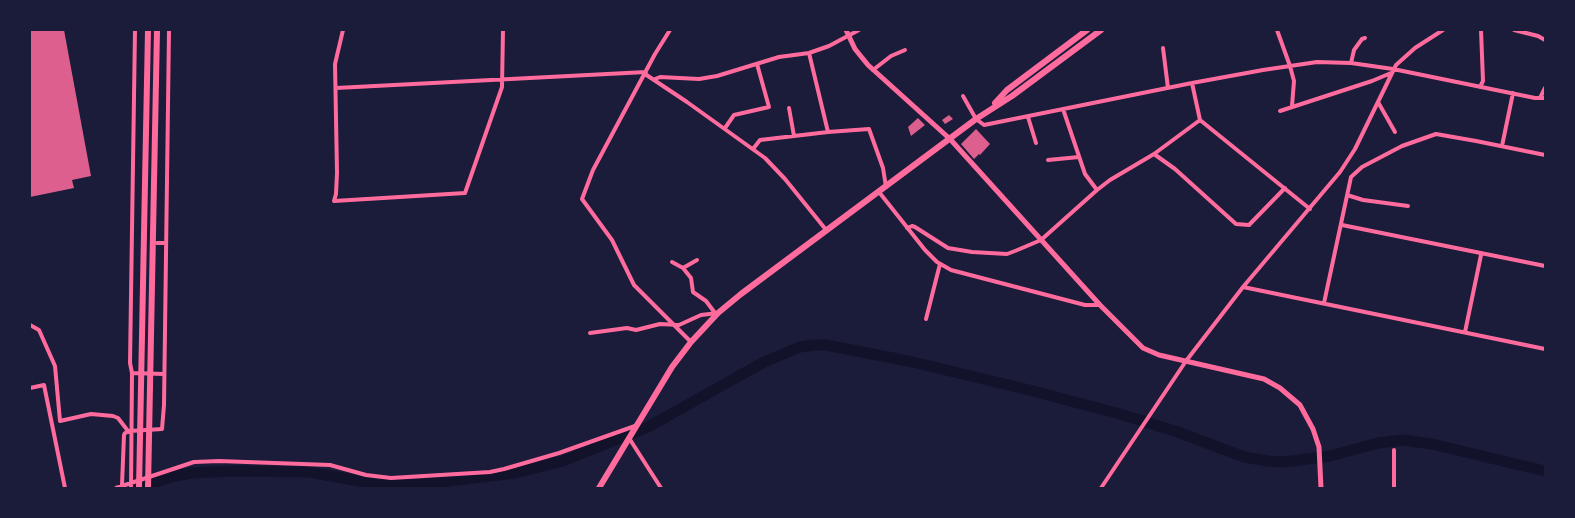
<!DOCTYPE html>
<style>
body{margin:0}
#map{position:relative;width:1575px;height:518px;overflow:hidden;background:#1b1b3a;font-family:"Work Sans",sans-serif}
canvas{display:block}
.frame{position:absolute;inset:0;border:31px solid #1b1b3a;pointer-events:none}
</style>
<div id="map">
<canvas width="1575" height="518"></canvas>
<div class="frame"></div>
</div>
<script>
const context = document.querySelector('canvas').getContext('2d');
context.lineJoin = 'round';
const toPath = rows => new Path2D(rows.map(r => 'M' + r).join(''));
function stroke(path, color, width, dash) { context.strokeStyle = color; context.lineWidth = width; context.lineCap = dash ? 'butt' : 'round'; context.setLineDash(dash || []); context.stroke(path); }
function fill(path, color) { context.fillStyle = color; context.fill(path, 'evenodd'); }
stroke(toPath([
 [138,488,170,477,191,473,234,471,309,472,375,484,415,485,515,473,563,461,648,427,764,362,800,347,814,345,826,345,913,362,1029,390,1120,414,1178,432,1244,457,1268,461,1284,462,1330,456,1378,443,1402,440,1432,444,1545,471]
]), '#12122b', 11);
fill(toPath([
 [30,30,64,30,91,176,72,180,74,188,30,197],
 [949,115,953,119,945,124,942,120],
 [918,118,925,125,911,136,908,127],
 [976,129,990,144,980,155,979,154,974,159,961,144]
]), '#dd5f8e');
stroke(toPath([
 [135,30,130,363,132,373,164,374],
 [343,30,335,64,337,173,336,194,334,201,465,193,502,87,503,30],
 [670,30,655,54,593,170,582,199,612,240,634,285,691,342],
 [1277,30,1290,66,1294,81,1292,106],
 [1514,30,1538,36,1545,40],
 [1163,48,1168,88],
 [1351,63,1354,50,1362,39,1365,38],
 [873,70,891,56,905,50],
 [645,74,687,102,765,158,785,179,827,231],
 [655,79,660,77,699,79,717,76,779,57,809,53,829,46,859,30],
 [1192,83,1200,120,1310,209],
 [1480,87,1483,81,1481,30],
 [336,88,646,72],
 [963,96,976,119,984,125,1192,83,1263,70,1317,62,1351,63,1393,69,1535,98,1545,98],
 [1540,98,1545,88],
 [1378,102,1395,132],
 [789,108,794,136],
 [1063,109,1085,174,1097,190],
 [1280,111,1372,81,1391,73],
 [1028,117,1036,143],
 [725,128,734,115,769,107,757,64],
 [828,132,869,129,883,168,886,187],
 [1502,146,1513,93],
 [753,149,760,140,828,132,809,53],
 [1154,154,1175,169,1236,224,1249,225,1285,188],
 [1048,160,1079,157],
 [879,192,925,250,937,262,951,270,1085,305,1100,305],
 [1347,195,1363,200,1408,206],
 [1342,225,1545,266],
 [907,228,912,226,915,227,948,248,972,252,1007,254,1015,251,1041,240,1097,190,1110,180,1154,154,1200,120],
 [157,243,166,243],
 [697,260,683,268,691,278,693,292,706,301,715,313],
 [672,262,683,268],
 [1243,287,1545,349],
 [1324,303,1351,177,1362,167,1402,146,1436,134,1476,141,1545,155],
 [926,319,940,264],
 [30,325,39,330,55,366,60,421,91,414,113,416,118,418,128,431],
 [1465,332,1481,255],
 [590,333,627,328,636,330,660,324,679,325,701,315,718,313],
 [30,388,44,385,65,488],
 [629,438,661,488],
 [1394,450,1394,488],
 [122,485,124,435,125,433,130,431,162,429,164,405,169,30],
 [116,488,194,462,219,461,330,465,366,475,391,478,490,472,504,469,559,453,635,426],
 [131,488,132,373],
 [1101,488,1186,361,1243,287,1340,172,1355,149,1396,65,1415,48,1443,30]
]), '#ff6b9d', 4);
stroke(toPath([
 [846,30,855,49,868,65,950,139,1100,305,1143,348,1159,355,1264,379,1280,388,1300,405,1313,429,1319,447,1321,488]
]), '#ff6b9d', 5);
stroke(toPath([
 [995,103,1007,90,1087,30],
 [599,488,672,367,691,342,718,313,741,294,976,119,1012,96,1101,30]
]), '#ff6b9d', 6);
stroke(toPath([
 [139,488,148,30],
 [148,488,157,30]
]), '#ff6b9d', 6);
</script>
